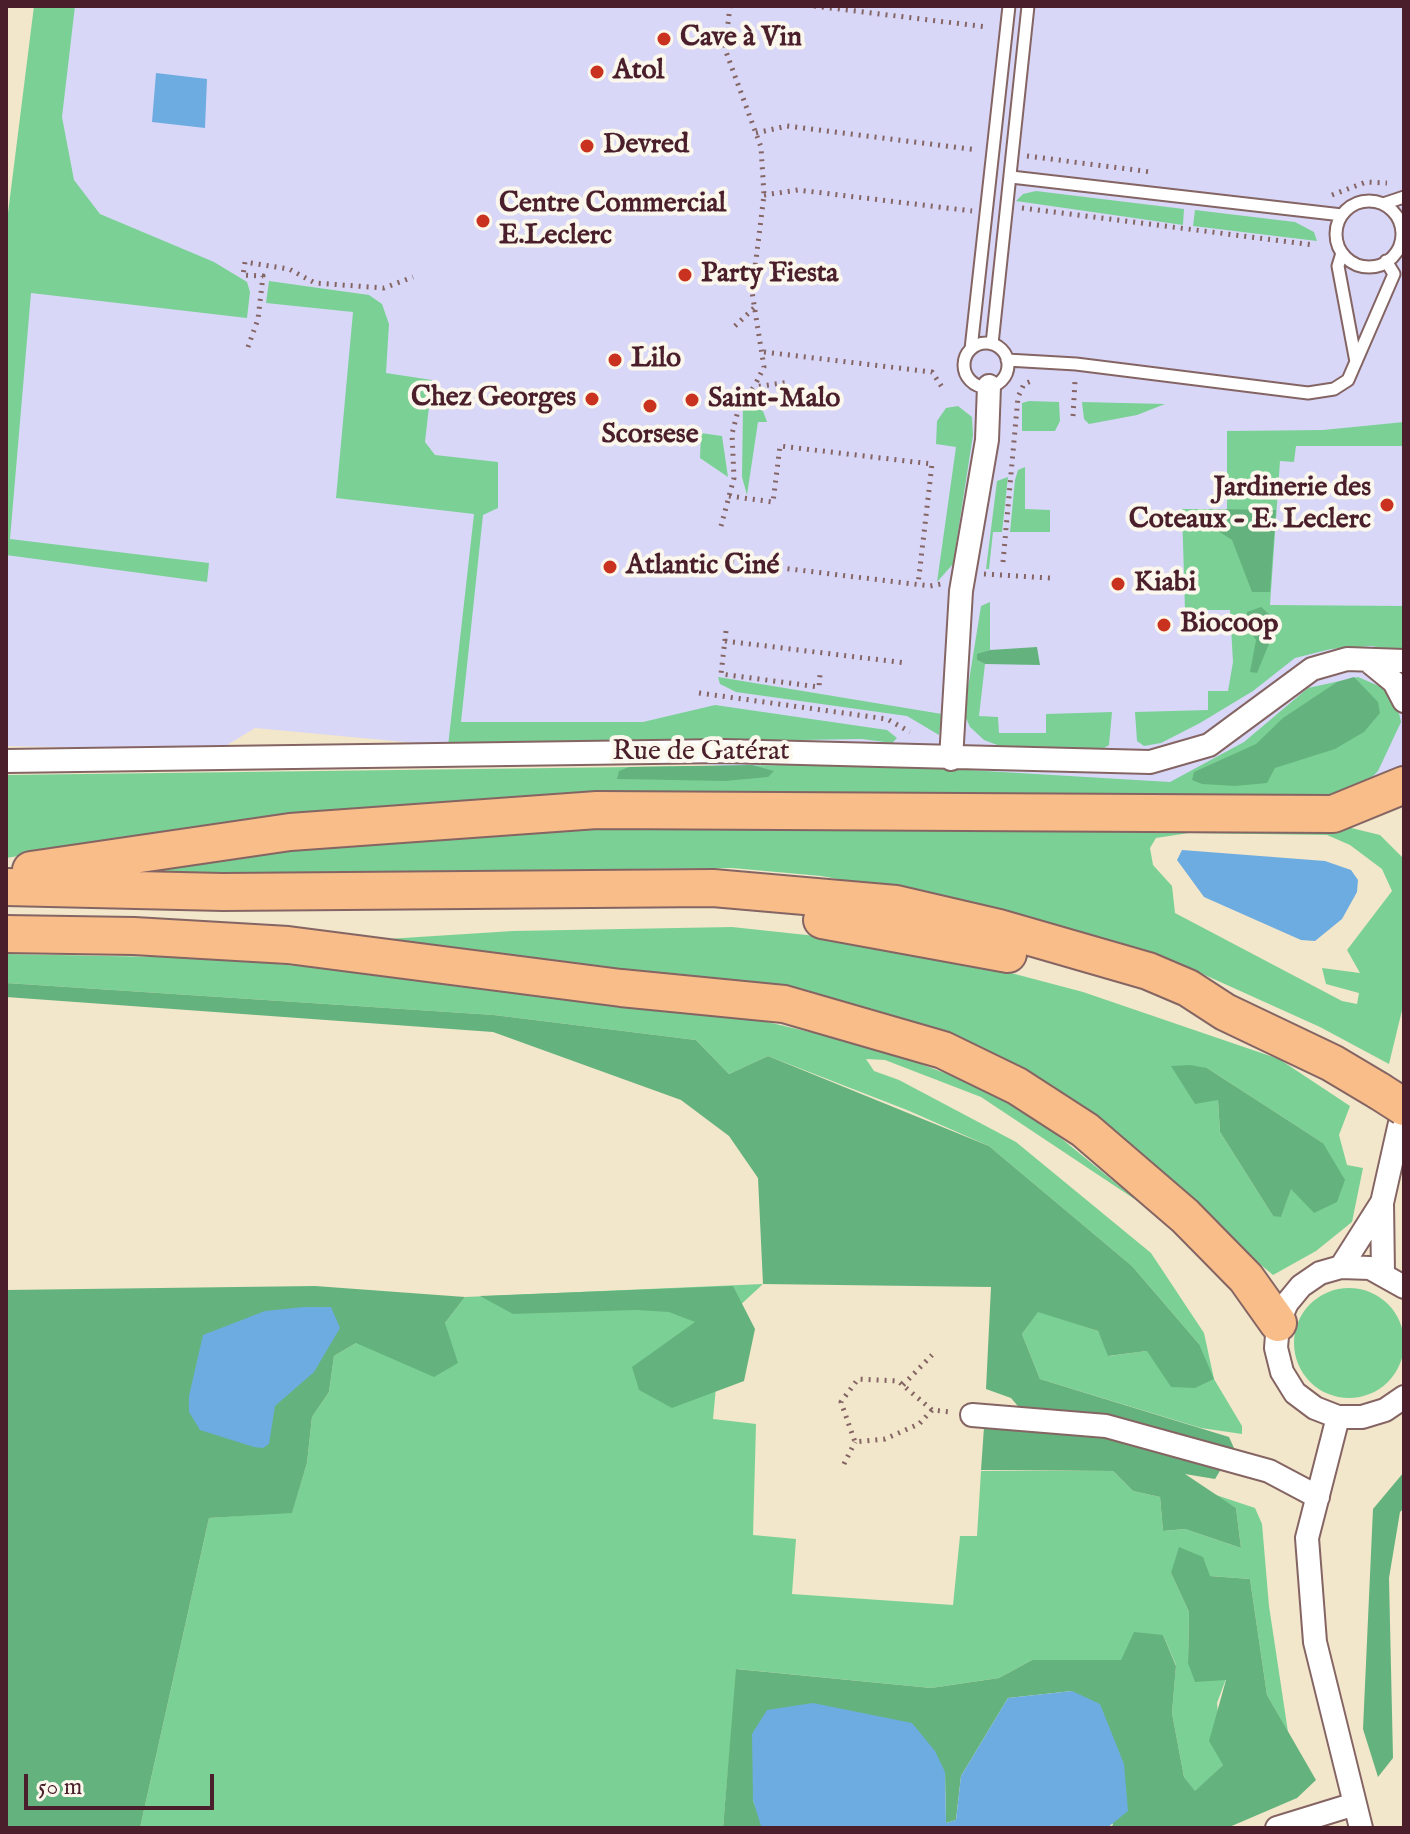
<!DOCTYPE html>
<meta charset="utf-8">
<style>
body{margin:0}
#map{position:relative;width:1410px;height:1834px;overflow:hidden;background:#f2e6cb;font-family:"IM FELL English",serif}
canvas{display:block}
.frame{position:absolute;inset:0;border:8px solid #4a1f2b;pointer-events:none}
.scale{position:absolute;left:24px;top:1774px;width:190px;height:36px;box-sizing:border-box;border:4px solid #4a1f2b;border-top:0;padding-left:10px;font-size:24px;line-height:28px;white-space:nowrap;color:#4a1f2b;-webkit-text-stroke:6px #fbf7ec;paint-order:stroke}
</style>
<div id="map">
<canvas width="1410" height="1834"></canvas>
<div class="frame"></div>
<div class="scale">50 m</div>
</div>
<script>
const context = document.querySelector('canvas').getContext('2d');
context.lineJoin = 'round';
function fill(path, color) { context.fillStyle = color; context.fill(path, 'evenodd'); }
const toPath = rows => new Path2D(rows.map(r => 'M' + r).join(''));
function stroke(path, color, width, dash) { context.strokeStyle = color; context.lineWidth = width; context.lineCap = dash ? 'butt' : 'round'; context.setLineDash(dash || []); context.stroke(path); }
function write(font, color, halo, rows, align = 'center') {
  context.font = font + ' "IM FELL English",serif'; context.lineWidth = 8; context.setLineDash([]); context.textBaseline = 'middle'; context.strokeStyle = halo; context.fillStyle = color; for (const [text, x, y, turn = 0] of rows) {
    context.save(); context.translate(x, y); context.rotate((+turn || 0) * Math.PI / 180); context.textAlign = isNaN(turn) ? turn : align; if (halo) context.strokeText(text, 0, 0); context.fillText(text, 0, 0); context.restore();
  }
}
fill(toPath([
 [45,6,1404,6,1404,780,1201,791,921,780,448,746,255,728,219,750,6,746,6,334]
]), '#d8d7f8');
fill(toPath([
 [34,6,75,6,62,117,74,180,100,214,214,262,247,282,250,292,247,318,31,293,10,539,209,563,207,582,6,555,6,229],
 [1036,191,1184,209,1183,225,1016,201,1023,194],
 [1195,210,1295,222,1314,232,1317,241,1193,226],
 [269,281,369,295,382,304,389,324,386,373,432,380,425,442,435,455,498,462,498,508,483,515,461,722,643,722,715,705,887,730,897,738,892,743,862,739,448,746,474,514,336,498,353,312,266,303],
 [1029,401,1059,402,1060,421,1055,431,1022,431,1022,403],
 [1082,402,1165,404,1137,415,1089,424,1084,419],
 [748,404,763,411,767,422,758,422,747,495,742,477,743,405],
 [958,406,972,417,973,435,953,564,937,582,956,447,936,444,937,421,946,408],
 [1404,422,1404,446,1296,446,1294,462,1280,461,1270,605,1404,606,1404,653,1372,646,1331,649,1295,658,1253,691,1200,723,1161,743,1144,746,1137,741,1135,712,1208,710,1208,691,1228,691,1233,662,1230,610,1185,610,1182,509,1227,509,1227,431,1323,430],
 [701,433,722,436,728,477,700,458],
 [1025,467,1025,509,1050,510,1050,532,1010,532,1015,480,1018,470],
 [1008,477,1002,532,993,532,989,569,986,569,997,481],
 [990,602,990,650,977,655,977,660,985,664,979,716,998,717,999,733,1046,733,1046,714,1112,712,1109,745,1101,750,1000,746,984,740,970,727,966,718,968,687,981,606],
 [718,677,942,714,939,735,907,716,736,692,720,684],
 [1358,677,1386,689,1397,704,1401,722,1378,771,1363,786,1332,800,685,793,115,841,6,858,6,775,868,764,1170,782,1244,742,1308,688],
 [536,823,1335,824,1380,835,1404,859,1404,1002,1389,1064,1320,1027,1196,971,1106,940,942,897,821,876,732,868,106,874,108,868],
 [1189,833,1327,835,1350,845,1382,869,1392,891,1347,950,1360,973,1322,968,1326,984,1359,993,1357,1004,1342,1001,1175,913,1172,886,1153,865,1150,848,1156,838],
 [732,927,909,946,1083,992,1279,1059,1350,1106,1339,1135,1347,1165,1363,1168,1352,1222,1316,1251,1273,1275,1218,1229,903,1027,356,941,513,931],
 [1207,1068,1323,1143,1291,1188,1281,1216,1273,1216,1220,1132,1218,1100],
 [6,954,211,958,528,987,763,1021,878,1048,982,1087,1051,1130,1139,1202,981,1097,885,1060,866,1059,874,1071,899,1080,1016,1142,1151,1253,1204,1333,1214,1379,1242,1426,1242,1434,1201,1428,1040,1379,1022,1334,1038,1311,1098,1331,1109,1356,1199,1344,1132,1266,989,1146,907,1110,768,1056,729,1074,696,1040,494,1015,6,983],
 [763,1284,722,1322,713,1419,756,1424,753,1535,796,1539,792,1594,953,1605,960,1536,977,1536,981,1471,1113,1471,1133,1491,1160,1497,1163,1531,1185,1529,1241,1548,1236,1508,1213,1494,1255,1508,1262,1524,1269,1606,1288,1732,1267,1695,1250,1579,1171,1573,1189,1612,1188,1663,1226,1679,1217,1703,1223,1765,1195,1792,1184,1777,1172,1713,1176,1665,1163,1635,1121,1660,1032,1660,999,1678,931,1688,737,1669,723,1828,140,1828,209,1518,292,1512,307,1463,312,1417,329,1392,334,1356,356,1343,445,1323,465,1297],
 '1294 1343a55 55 0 1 1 110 0a55 55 0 1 1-110 0Z'
]), '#7bd195');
fill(toPath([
 [1216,509,1276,510,1270,592,1252,592,1232,540,1212,527],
 [1261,607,1278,622,1257,673,1250,672,1256,640,1248,628,1247,612],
 [1037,647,1040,665,985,664,977,660,977,654,990,650],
 [1354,677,1378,702,1380,713,1364,732,1335,749,1275,768,1267,783,1235,786,1202,784,1192,780,1194,772,1256,744,1283,718,1337,682],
 [752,765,774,771,768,777,725,781,617,779,619,771,629,767],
 [6,983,494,1015,696,1040,729,1074,768,1056,989,1146,1132,1266,1199,1344,1214,1379,1195,1388,1171,1387,1147,1351,1108,1356,1098,1331,1038,1312,1022,1334,1040,1379,1229,1437,1234,1448,1215,1479,1185,1474,1236,1508,1241,1548,1185,1529,1163,1531,1160,1497,1133,1491,1113,1471,981,1470,984,1427,1028,1418,1011,1398,986,1389,991,1287,763,1284,758,1178,729,1136,681,1100,493,1032,6,997],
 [1190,1065,1207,1068,1323,1143,1345,1180,1337,1202,1314,1213,1291,1189,1281,1217,1273,1216,1220,1132,1218,1100,1195,1104,1171,1066],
 [315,1286,465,1297,445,1323,458,1363,434,1377,356,1343,334,1356,329,1392,312,1417,307,1463,292,1513,209,1518,140,1828,6,1828,6,1290],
 [733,1286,755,1329,744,1381,672,1408,639,1390,632,1367,695,1322,669,1312,636,1310,513,1314,480,1296],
 [1404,1472,1404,1508,1400,1512,1389,1578,1393,1758,1378,1777,1363,1729,1373,1509],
 [1179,1547,1203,1557,1210,1576,1250,1579,1267,1695,1316,1780,1297,1798,1227,1828,1107,1828,1113,1825,1072,1691,1008,1698,961,1776,956,1820,946,1823,945,1772,753,1800,763,1828,723,1828,736,1669,931,1688,999,1678,1032,1660,1121,1660,1134,1632,1163,1635,1176,1666,1172,1713,1184,1777,1195,1791,1223,1765,1209,1741,1226,1680,1195,1682,1188,1663,1189,1612,1171,1573]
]), '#64b37e');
fill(toPath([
 [156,73,207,79,205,128,152,122],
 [1182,850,1325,861,1351,870,1358,880,1357,892,1342,919,1315,941,1301,940,1204,897,1177,860],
 [304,1307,331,1307,340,1328,314,1372,275,1406,269,1444,263,1448,254,1447,200,1430,189,1412,189,1396,203,1335,265,1311],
 [1072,1691,1100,1704,1124,1764,1128,1811,1107,1828,761,1826,753,1800,752,1734,767,1710,813,1703,912,1723,935,1751,945,1772,946,1823,956,1820,961,1776,1008,1698]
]), '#6dace0');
const service = toPath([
 [1011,177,1342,215],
 '1336 234a33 33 0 1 1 66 0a33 33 0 1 1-66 0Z',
 [1383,204,1404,197],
 [1342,253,1338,266,1356,362],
 '964 365a22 22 0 1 1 44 0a22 22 0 1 1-44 0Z',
 [992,344,1028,6],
 [971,349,1009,6],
 [1007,360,1076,364,1308,393,1334,389,1348,380,1394,274,1386,261]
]);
const minor = toPath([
 [1367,660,1394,682,1404,701],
 [951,759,961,591,987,440,989,386],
 [6,761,724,751,1150,762,1209,745,1312,669,1347,659,1404,661],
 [1341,1267,1381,1204],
 [1383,1273,1382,1203,1404,1105],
 [1404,1287,1370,1268,1341,1267,1320,1273,1301,1286,1287,1303,1278,1323,1276,1348,1282,1372,1295,1393,1315,1408,1338,1417,1362,1417,1385,1410,1404,1397],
 [972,1415,1106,1426,1269,1471,1318,1497],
 [1338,1417,1307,1538,1315,1642,1361,1828],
 [1277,1828,1355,1804]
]);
const primary = toPath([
 [31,870,290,832,597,810,1333,814,1404,785],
 [6,887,223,892,713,888,896,904,999,928,1148,971,1188,988,1225,1012,1332,1063,1379,1091],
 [822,920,1008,954],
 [6,934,134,936,288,945,621,988,784,1004,943,1050,1017,1086,1085,1130,1185,1216,1246,1278,1278,1323]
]);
stroke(service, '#856563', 15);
stroke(minor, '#856563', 26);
stroke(primary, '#856563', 40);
stroke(toPath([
 [730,6,725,49,761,147,764,195,752,292,764,367,754,387],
 [814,6,987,27],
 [756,133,787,126,977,150],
 [1027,156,1151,172],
 [764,195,798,190,972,211],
 [1332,195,1366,182,1387,183],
 [1022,208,1314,245],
 [735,326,755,307],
 [248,347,258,319,263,276,243,275,245,262,289,269,315,283,384,288,413,277],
 [764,352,932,372,944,390],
 [1073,416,1075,381],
 [729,496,773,502,780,446,932,464,918,585],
 [721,526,734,478,732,434,740,403,754,387,790,382],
 [716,560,930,586,941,584],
 [1003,562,1018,397,1024,384,1034,380],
 [984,574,1050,578],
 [726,631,721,674,819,687,820,675],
 [725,641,906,663],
 [699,693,887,719,910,732],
 [903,1385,932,1355],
 [932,1410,919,1424,885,1439,855,1442,841,1402,858,1379,898,1381,932,1410,951,1412],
 [844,1464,855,1442]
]), '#856563', 5, [2, 6]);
stroke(service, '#fff', 11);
stroke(minor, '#fff', 22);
stroke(primary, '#f8bd89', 36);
const primaryBridge = toPath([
 [1379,1091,1404,1107]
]);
stroke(primaryBridge, '#856563', 40, []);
stroke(primaryBridge, '#f8bd89', 36);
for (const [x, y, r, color] of [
 [664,39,8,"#c8321e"],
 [597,72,8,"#c8321e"],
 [587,146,8,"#c8321e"],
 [483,221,8,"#c8321e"],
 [685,275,8,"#c8321e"],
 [615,360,8,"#c8321e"],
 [592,399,8,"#c8321e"],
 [692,400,8,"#c8321e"],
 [650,406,8,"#c8321e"],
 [1387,505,8,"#c8321e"],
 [610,567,8,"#c8321e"],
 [1118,584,8,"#c8321e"],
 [1164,625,8,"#c8321e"]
]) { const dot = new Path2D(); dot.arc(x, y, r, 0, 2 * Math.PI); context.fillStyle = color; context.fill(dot); stroke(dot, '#fbf7ec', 3); }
write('bold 28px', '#4a1f2b', '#fbf7ec', [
 ["Cave à Vin",680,39],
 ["Atol",613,72],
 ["Devred",603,146],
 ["Centre Commercial",499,205],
 ["E.Leclerc",499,237],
 ["Party Fiesta",701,275],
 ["Lilo",631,360],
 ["Chez Georges",576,399,"right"],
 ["Saint-Malo",708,400],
 ["Scorsese",650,436,"center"],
 ["Jardinerie des",1371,489,"right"],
 ["Coteaux - E. Leclerc",1371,521,"right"],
 ["Atlantic Ciné",626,567],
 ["Kiabi",1134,584],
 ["Biocoop",1180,625]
], 'left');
write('28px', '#4a1f2b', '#fbf7ec', [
 ["Rue de Gatérat",701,753]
]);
</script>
